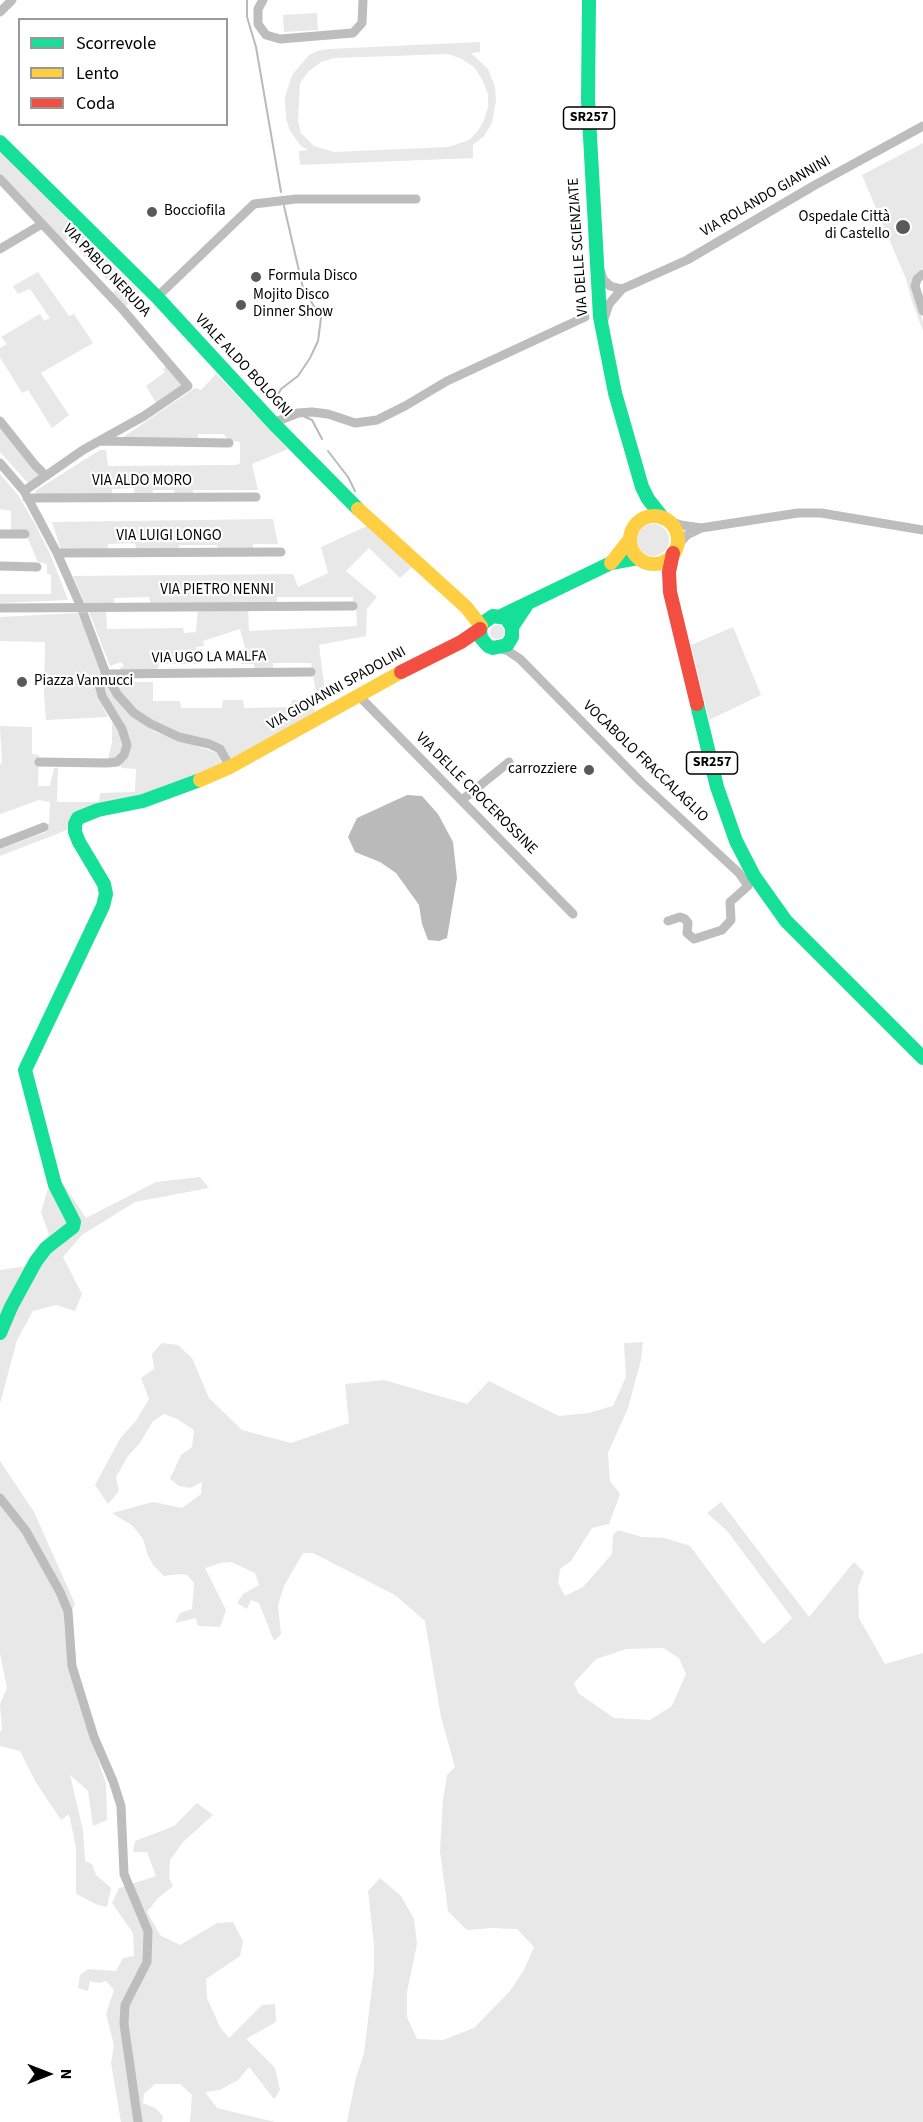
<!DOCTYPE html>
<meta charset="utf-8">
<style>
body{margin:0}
#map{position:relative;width:923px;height:2122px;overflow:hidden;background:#fff;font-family:"Source Sans 3",sans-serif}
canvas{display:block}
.legend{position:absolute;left:18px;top:18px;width:210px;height:108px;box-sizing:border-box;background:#fff;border:2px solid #999;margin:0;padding:8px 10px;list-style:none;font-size:18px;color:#000}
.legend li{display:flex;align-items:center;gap:12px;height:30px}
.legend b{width:30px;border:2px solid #999}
.north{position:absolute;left:18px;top:2044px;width:60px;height:60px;-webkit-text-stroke:4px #fff;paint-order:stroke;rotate:90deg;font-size:16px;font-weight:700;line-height:24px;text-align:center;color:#000}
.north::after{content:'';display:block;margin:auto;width:21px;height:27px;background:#000;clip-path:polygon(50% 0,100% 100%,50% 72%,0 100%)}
</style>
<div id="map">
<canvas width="923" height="2122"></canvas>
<ul class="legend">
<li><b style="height:8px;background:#16e098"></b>Scorrevole</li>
<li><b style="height:8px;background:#ffcf43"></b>Lento</li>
<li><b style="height:8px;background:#f24e42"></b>Coda</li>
</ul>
<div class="north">N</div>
</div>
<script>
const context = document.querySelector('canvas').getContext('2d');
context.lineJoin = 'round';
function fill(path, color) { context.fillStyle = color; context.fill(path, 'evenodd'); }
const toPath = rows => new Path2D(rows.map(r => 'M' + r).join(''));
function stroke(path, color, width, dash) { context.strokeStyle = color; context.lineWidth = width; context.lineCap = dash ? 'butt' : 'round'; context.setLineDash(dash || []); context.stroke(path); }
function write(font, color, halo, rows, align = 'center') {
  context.font = font + ' "Source Sans 3",sans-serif'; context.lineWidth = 4.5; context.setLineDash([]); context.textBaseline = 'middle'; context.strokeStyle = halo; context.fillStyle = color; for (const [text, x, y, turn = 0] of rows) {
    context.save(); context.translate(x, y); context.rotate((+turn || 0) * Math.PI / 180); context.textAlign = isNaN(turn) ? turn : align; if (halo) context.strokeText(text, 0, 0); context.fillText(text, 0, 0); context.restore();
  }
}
fill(toPath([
 [317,13,318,30,284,32,283,15],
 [480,42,480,52,471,53,488,69,495,87,496,100,492,123,484,136,473,145,473,158,300,165,299,151,308,150,301,146,290,131,286,118,285,97,292,75,309,55,317,51,329,49],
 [448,54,460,58,474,67,482,79,488,94,488,107,484,120,478,131,469,140,448,147,334,152,314,146,301,133,298,121,300,83,308,72,321,62,334,58],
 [923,143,923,268,914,276,911,287,923,322,923,331,912,301,906,279,862,175],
 [0,151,139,292,130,299,124,311,110,296,116,289,68,239,61,244,0,179],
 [38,272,69,316,74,314,93,343,41,373,69,415,52,428,28,390,22,393,0,357,0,348,7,344,1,337,40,314,44,321,50,318,30,289,18,294,13,286],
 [169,363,188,386,158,406,146,386,165,372,163,369],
 [216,374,288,449,252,464,258,490,193,490,193,497,175,497,174,490,153,490,152,497,135,497,134,488,112,489,112,497,38,498,35,491,100,450,106,450,108,466,236,465,240,463,240,442,229,440,223,434,198,434,198,442,116,442,195,388,201,390],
 [0,428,38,474,39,476,32,482,27,482,0,452],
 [0,474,18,495,35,524,51,556,68,600,0,603,0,594,51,594,51,575,47,574,47,564,38,562,28,539,28,530,11,530,11,511,0,509],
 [273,519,278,544,253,544,253,552,218,552,217,545,179,545,179,552,137,552,135,543,108,544,107,552,62,553,52,522],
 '637 540a16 16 0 1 1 32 0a16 16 0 1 1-32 0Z',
 [367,526,412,567,400,578,369,548,346,571,377,597,367,609,366,636,319,645,326,699,318,704,311,663,273,663,273,672,255,673,254,664,241,664,241,656,246,651,240,629,203,641,204,646,196,647,197,664,159,664,157,674,121,674,120,668,124,666,121,662,110,666,89,612,106,611,107,629,183,628,184,633,196,632,198,606,151,606,149,597,114,598,114,606,86,606,73,576,293,574,298,587,328,573,321,547],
 [277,597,353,597,353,606,356,606,357,626,249,631,248,606,277,606],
 [78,613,103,673,98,698,108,717,46,720,44,695,45,642,0,641,0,617],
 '490 632a7 7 0 1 1 14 0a7 7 0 1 1-14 0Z',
 [733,627,761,695,709,720,691,645],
 [115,682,153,682,153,701,180,701,181,708,222,708,223,700,243,700,244,708,291,707,292,700,314,701,315,717,231,762,222,748,166,729,140,713,123,698],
 [107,684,134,718,155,732,217,753,222,764,176,785,92,809,72,828,0,856,0,849,46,832,44,827,49,823,50,802,39,800,0,814,0,764,2,763,0,726,32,727,32,754,39,755,38,786,50,786,54,768,58,768,57,802,99,802,100,793,135,792,136,769,121,768,120,763,127,757,103,688],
 [112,723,119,730,124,744,122,753,107,763,112,742],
 [200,1177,209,1188,135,1202,82,1235,63,1257,82,1294,75,1311,56,1305,33,1311,17,1340,0,1404,0,1270,27,1266,49,1234,41,1213,47,1191,61,1180,86,1218,156,1182],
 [643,1342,641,1360,628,1408,608,1453,610,1481,620,1494,609,1524,592,1528,571,1561,560,1569,558,1583,565,1596,583,1587,612,1554,613,1535,618,1530,642,1537,665,1538,690,1546,763,1644,778,1632,792,1618,728,1532,707,1513,721,1502,809,1617,854,1562,864,1572,858,1587,859,1618,885,1664,923,1653,923,2122,347,2122,356,2077,364,2053,374,1971,374,1944,368,1891,380,1878,401,1896,414,1919,417,1944,407,1992,407,2017,417,2039,443,2040,474,2028,510,1991,524,1970,534,1947,517,1929,492,1928,467,1930,448,1911,440,1851,443,1800,447,1775,455,1767,441,1717,425,1621,395,1595,313,1553,303,1553,284,1586,278,1606,281,1634,274,1641,259,1603,251,1600,247,1609,237,1603,243,1594,259,1585,255,1573,231,1562,220,1563,205,1568,226,1610,220,1627,198,1626,196,1618,175,1623,180,1613,192,1609,194,1583,187,1575,180,1574,164,1576,154,1566,148,1556,143,1539,133,1526,112,1513,153,1502,182,1508,201,1494,202,1482,190,1488,179,1486,170,1479,181,1455,192,1447,194,1430,177,1419,164,1414,153,1421,140,1443,128,1456,116,1477,119,1491,108,1504,95,1485,121,1437,136,1421,149,1399,141,1378,154,1369,152,1354,162,1343,178,1345,192,1358,209,1398,242,1430,291,1443,349,1423,345,1384,384,1380,467,1404,489,1381,559,1416,588,1413,613,1406,626,1377,624,1343],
 [663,1648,679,1658,686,1674,672,1706,650,1720,614,1718,578,1693,574,1683,596,1659,626,1649],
 [0,1461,34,1512,75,1604,64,1623,69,1670,106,1784,107,1820,93,1826,88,1791,70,1775,83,1830,85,1861,92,1864,96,1875,111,1888,107,1907,98,1905,76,1894,76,1847,69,1814,61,1820,35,1781,20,1751,0,1746,0,1732,2,1730,0,1704,7,1688,0,1654],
 [197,1803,213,1815,183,1842,170,1860,169,1878,173,1886,158,1898,147,1912,160,1935,180,1945,217,1923,233,1922,243,1941,240,1956,206,1979,207,1998,220,2027,229,2038,262,2005,275,2004,276,2022,246,2039,275,2068,280,2090,274,2099,249,2067,238,2080,220,2090,205,2092,217,2108,275,2122,190,2122,192,2095,180,2084,155,2084,144,2094,143,2103,155,2108,163,2116,162,2122,121,2122,111,2063,114,2045,106,2014,114,1990,106,1981,99,1983,90,1981,88,1991,78,1988,80,1975,88,1969,116,1971,123,1958,134,1956,133,1933,112,1903,119,1888,156,1876,147,1852,133,1852,135,1841,174,1826]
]), '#e8e8e8');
fill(toPath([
 [407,795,422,796,438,814,453,842,457,878,447,938,439,941,428,940,422,924,419,905,396,873,380,862,355,852,348,837,357,818]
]), '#bababa');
stroke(toPath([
 [247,0,247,17,256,47,281,192],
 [282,412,277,407,276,398,281,389,298,376,310,358,318,341,321,318,303,288,284,206],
 [305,417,312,420,322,439],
 [328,451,348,477,355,491]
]), '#bababa', 2);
stroke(toPath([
 [263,0,258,9,258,24,266,35,280,39,353,33,362,23,363,0],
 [0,12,12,0],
 [0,179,124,311,188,386,144,416,83,450,24,491],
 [0,249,42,224],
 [601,272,603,279,610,286,622,289],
 [923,274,917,279,915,286,923,311],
 [157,297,254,204,296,199,416,199],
 [604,319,609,304,622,289,687,260,815,185,923,126],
 [0,421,35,465,46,476],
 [273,423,298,413,312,412,328,414,355,423,377,420,405,406,447,381,585,317],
 [99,441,229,443],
 [0,463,24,491,57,553,81,607,106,674,117,694,134,713,151,724,179,737,209,744,220,749,230,767],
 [27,498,256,497],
 [669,521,681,525,701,528,798,513,821,513,923,530],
 [0,534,25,534],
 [676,547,687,535,701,528],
 [57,553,281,552],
 [0,566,37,567],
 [0,608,353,606],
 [498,648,508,651,520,659,641,782,739,873,748,886,730,902,731,920,722,930,694,939,687,933,688,923,685,919,680,917,668,921],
 [106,674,311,672],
 [358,695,573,914],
 [39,762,107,763,117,762,124,755,127,745,122,729,102,696,99,684,106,674],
 [462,800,509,762],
 [0,844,44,827],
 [0,1498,26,1531,60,1592,68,1611,72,1666,94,1737,113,1781,121,1806,124,1874,148,1931,147,1962,125,2005,124,2024,138,2122]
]), '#bdbdbd', 9);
stroke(toPath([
 [589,0,588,100,600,317,615,393,642,487,648,499,663,518],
 [0,142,157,297,273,423,358,509],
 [501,616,611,563,638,558],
 [512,627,506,618,493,616,483,623,480,629,481,638,488,646,493,648,507,645,512,637,512,627,526,606],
 [697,704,717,787,736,841,754,876,786,921,923,1058],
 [0,1333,11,1307,36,1261,46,1248,73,1227,74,1222,55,1185,25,1070,103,906,106,894,104,884,79,842,75,832,75,824,78,818,98,810,143,801,200,780]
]), '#16e098', 14);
stroke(toPath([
 [358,509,466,607,481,626],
 '630 540a24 24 0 1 1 48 0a24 24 0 1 1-48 0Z',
 [611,563,630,539],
 [200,780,230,767,401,672]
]), '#ffcf43', 14);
stroke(toPath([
 [673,553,669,572,670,592,697,704],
 [401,672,461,642,480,629]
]), '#f24e42', 14);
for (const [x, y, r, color] of [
 [152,212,6,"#595959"],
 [903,227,8,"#595959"],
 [256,277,6,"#595959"],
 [241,305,6,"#595959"],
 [22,682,6,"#595959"],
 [589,770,6,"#595959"]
]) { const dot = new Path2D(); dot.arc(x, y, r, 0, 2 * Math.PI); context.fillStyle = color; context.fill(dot); stroke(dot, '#fff', 2); }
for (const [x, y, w] of [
 [589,118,51],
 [712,763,51]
]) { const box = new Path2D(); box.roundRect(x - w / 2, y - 11, w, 22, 4.5); context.fillStyle = '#fff'; context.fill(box); stroke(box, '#000', 1.5); }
write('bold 14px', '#000', null, [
 ["SR257",589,118],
 ["SR257",712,763]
]);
write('15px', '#000', '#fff', [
 ["VIA ROLANDO GIANNINI",766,197,-30],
 ["VIA DELLE SCIENZIATE",579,247,-94],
 ["VIA PABLO NERUDA",106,271,47],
 ["VIALE ALDO BOLOGNI",243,366,47],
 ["VIA ALDO MORO",142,482],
 ["VIA LUIGI LONGO",169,537],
 ["VIA PIETRO NENNI",217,591],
 ["VIA UGO LA MALFA",209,658,-1],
 ["VIA GIOVANNI SPADOLINI",337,689,-29],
 ["VOCABOLO FRACCALAGLIO",645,762,44],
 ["VIA DELLE CROCEROSSINE",476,794,45]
]);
write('15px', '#000', '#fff', [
 ["Bocciofila",164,212],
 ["Ospedale Città",890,218,"right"],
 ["di Castello",890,235,"right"],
 ["Formula Disco",268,277],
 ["Mojito Disco",253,296],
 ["Dinner Show",253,313],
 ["Piazza Vannucci",34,682],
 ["carrozziere",577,770,"right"]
], 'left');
</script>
